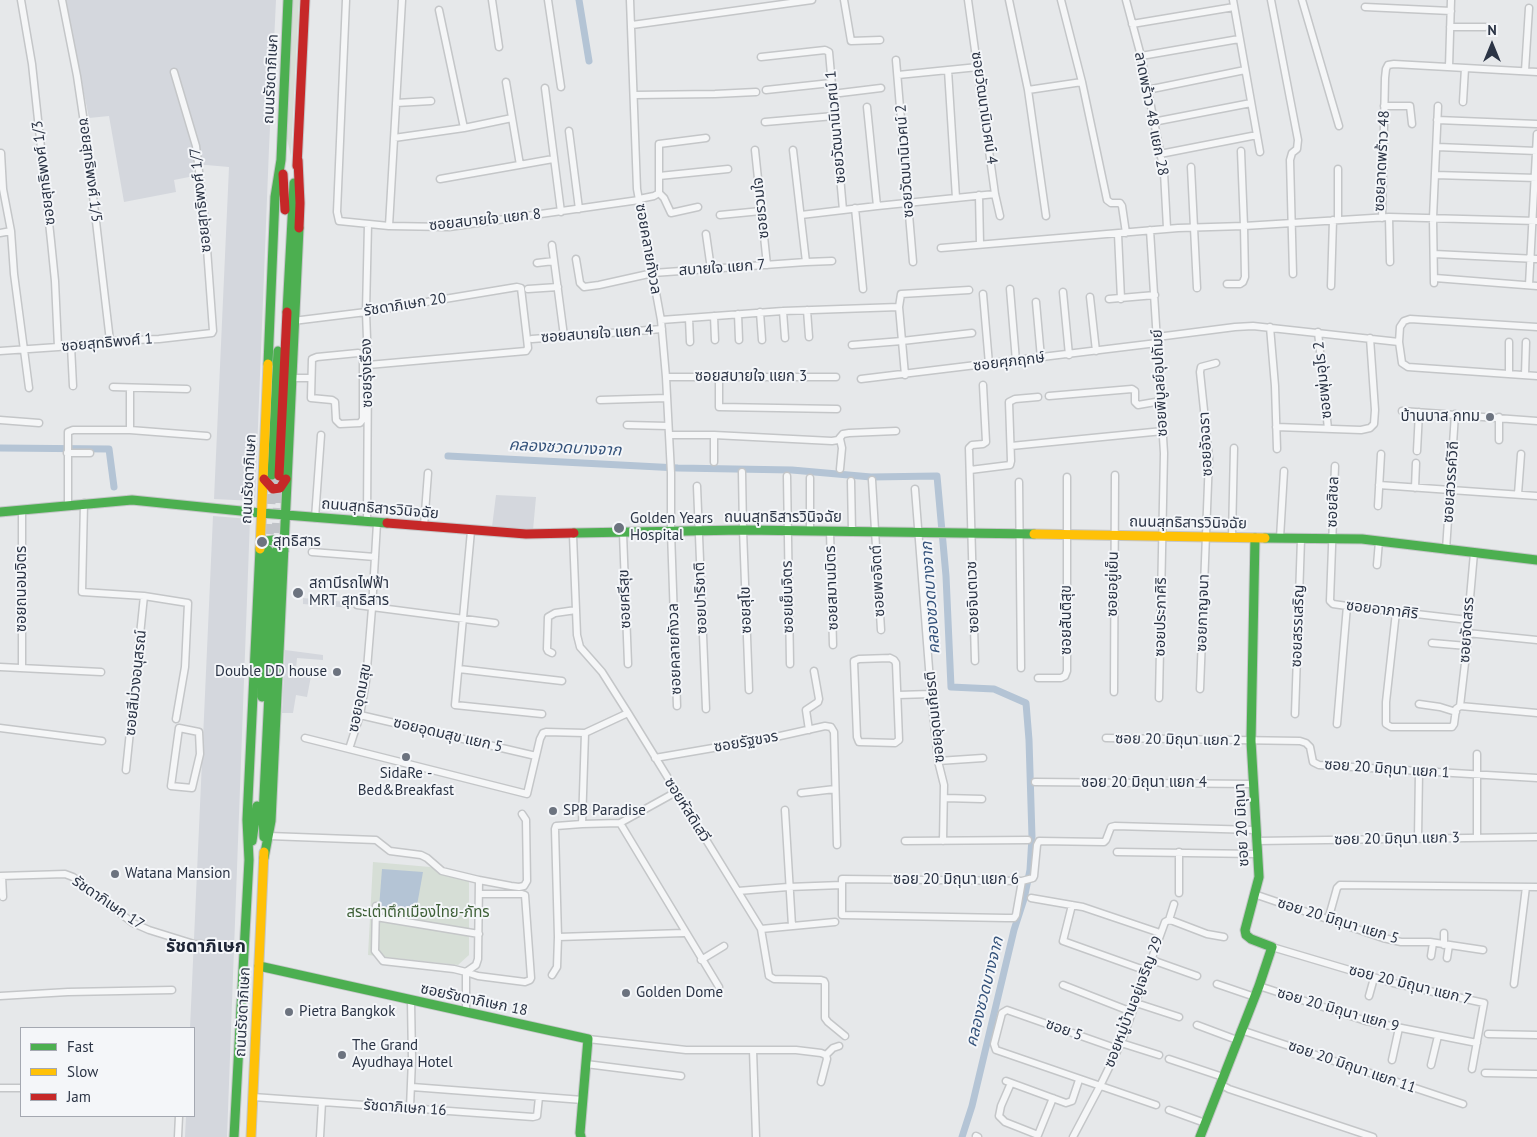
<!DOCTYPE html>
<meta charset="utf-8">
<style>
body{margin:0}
#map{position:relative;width:1537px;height:1137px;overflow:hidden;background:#e6e8ea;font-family:"PT Sans",sans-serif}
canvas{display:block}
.legend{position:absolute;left:20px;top:1027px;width:175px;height:90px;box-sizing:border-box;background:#f4f6f9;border:1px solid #a4a8b1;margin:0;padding:6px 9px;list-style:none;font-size:15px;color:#2b3445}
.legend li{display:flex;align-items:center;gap:10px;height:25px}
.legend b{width:25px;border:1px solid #a4a8b1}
.north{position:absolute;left:1467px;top:20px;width:50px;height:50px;-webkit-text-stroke:4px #f4f6f9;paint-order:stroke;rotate:0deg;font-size:14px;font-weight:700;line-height:20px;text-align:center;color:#2b3445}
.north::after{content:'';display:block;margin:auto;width:18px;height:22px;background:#2b3445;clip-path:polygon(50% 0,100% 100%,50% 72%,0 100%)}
</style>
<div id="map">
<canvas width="1537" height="1137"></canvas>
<ul class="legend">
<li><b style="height:6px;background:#4caf50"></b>Fast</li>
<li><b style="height:6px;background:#ffc107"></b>Slow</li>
<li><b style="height:6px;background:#c62828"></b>Jam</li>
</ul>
<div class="north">N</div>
</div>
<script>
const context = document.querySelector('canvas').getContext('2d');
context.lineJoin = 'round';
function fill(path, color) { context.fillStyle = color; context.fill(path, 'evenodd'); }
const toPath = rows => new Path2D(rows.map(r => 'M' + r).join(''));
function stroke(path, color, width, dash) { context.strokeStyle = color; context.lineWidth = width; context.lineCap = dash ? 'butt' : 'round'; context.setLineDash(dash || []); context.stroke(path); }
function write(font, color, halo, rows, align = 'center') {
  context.font = font + ' "PT Sans","Noto Sans Thai",sans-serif'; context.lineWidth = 4; context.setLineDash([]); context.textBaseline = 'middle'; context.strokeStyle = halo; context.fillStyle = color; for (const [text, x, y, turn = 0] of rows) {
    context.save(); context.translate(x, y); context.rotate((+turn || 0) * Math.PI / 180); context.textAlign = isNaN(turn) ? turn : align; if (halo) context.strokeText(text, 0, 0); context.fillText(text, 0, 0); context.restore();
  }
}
fill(toPath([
 [65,0,276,0,269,148,255,501,214,499,229,167,206,165,192,166,194,176,174,180,176,192,124,202,109,116,89,118],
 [496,495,536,497,533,530,492,527],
 [213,516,250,519,227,1137,185,1137,186,1116,194,1116,194,1028,190,1028],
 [303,598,357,603,357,607,351,606,351,608,303,604],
 [285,650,323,655,323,660,297,658,296,669,312,671,307,697,296,695,293,713,282,713]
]), '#d4d7dd');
fill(toPath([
 [293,0,299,0,291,156,285,130],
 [373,862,430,867,469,880,469,955,458,965,368,955]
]), '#d6ded6');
fill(toPath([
 [382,869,423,872,416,911,379,908]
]), '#b4c4d5');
stroke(toPath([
 [579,0,589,61],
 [0,448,109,449,114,487],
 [448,456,678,468,792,470,871,477,937,476,946,576,951,687,994,689,1026,703,1029,740,1032,837,1030,870,1024,899,1014,930,972,1106,962,1137]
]), '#b4c4d5', 7);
stroke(toPath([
 [276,548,279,480],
 [268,549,272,475]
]), '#c1c4c9', 10, [10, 5]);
const street = toPath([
 [21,0,32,64,51,241,55,281,58,347],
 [62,0,77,76,86,136,110,341],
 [346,0,337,212,339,221,389,226,449,227,639,200],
 [492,0,499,47],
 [548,0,561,87],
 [630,0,637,189,661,320,666,377,671,473,671,532,677,706],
 [844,0,851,41,880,40],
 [968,0,995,194,1000,216],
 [1009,0,1028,90,1046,216],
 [1061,0,1082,82,1107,200,1111,203,1120,203,1122,206,1126,233],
 [1126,0,1141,56,1164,172,1167,228],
 [1233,0,1260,152],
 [1271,0,1298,140,1297,149,1292,153,1290,160,1293,274],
 [1302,0,1339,126],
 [1365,7,1451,11],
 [439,10,464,128],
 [1132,24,1234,7],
 [632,25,812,0],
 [1450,27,1485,27],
 [1141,56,1239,39],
 [761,57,825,50,829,52,843,210],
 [896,60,913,262],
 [1449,67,1451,0],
 [948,70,956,198],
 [1525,71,1529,8],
 [898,75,978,67],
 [506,82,520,165],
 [545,88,561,212],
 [766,90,831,83],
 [1028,90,1082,82],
 [1147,90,1245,70],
 [832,94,881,88],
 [635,95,715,94,756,92],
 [1463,102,1465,68],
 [396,103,431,101],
 [1384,106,1410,106,1412,124],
 [867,107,877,206],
 [1437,120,1537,124],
 [765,122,834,116],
 [1153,122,1251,103],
 [569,131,579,209],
 [394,138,464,128,512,118],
 [1437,147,1537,151],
 [755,150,767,265],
 [1,153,3,189,11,231,14,274,29,388],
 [1160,154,1257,135],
 [1191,167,1197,288],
 [1338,169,1338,219],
 [1435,175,1537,178],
 [659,176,659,144,706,138],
 [440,179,553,159],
 [659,193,664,198,671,213,698,207],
 [979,195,980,244],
 [639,199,654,196,659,193,659,176,728,169],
 [855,208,863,289],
 [720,215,761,211],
 [801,215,877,206,995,194],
 [1389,217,1390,262],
 [1382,218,1385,78,1386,69,1388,65,1394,64,1537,72],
 [389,226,402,0],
 [1150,230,1164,453,1159,698],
 [0,233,11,231],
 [706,234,711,269],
 [1118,234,1121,299],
 [552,245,564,336],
 [941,248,1178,228,1244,226,1389,217,1537,221],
 [1434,254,1537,259],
 [576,259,580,283,584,287,599,285,653,273,806,262,793,150],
 [806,262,832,261],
 [537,263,554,261],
 [1435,278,1537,286],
 [1434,283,1433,218,1438,106],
 [1227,284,1240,284,1243,282,1245,277,1244,226,1241,151],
 [1529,285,1537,134],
 [1331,286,1333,220],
 [528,289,558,287],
 [1010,289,1016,361],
 [1063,292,1069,355],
 [983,294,989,364],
 [1090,297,1096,351],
 [1109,299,1155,295],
 [1036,302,1041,358],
 [807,310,809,337],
 [783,311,785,338],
 [760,312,762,340],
 [738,314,739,340],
 [714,316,715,340],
 [689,318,690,342],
 [661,320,783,311,899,307],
 [293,321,366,312,517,287,521,288,527,339,528,348,526,351,368,365],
 [1270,327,1275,386,1277,449],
 [1537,327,1410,319,1404,321,1400,327,1399,342,1402,363,1408,367,1537,376],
 [1318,332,1328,429],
 [1157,337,1235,327,1253,326,1399,342],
 [532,339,662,329],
 [852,345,902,341,972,333],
 [71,346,73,386],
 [0,351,58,347,110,341,159,339,212,333,213,331,205,221,196,146,174,72],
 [358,353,363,355,363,419,360,423,340,424,336,420,335,402,332,400,311,398,312,359,317,357,358,353],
 [1509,374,1509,342],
 [905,375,899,307,901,294,969,290],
 [1525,375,1526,342],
 [666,377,836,377],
 [719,377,719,407,837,409],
 [291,378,311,378],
 [861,379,1157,343],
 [113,387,187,389],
 [130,388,130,430],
 [1049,396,1132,389,1135,391,1135,402,1138,405,1161,401],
 [600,400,667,398],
 [1402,411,1537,421],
 [1499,417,1499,440],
 [0,420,39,423],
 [627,425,668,426],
 [1276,427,1361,430,1370,428,1374,424,1375,410,1370,338],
 [669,435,714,435,714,462],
 [714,435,832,441,838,440,843,434,849,433,896,431],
 [840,439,842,448,840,469],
 [1011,446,1163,431],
 [1417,451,1419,412],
 [67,453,90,453],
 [1335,466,1330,601,1333,604,1347,606,1468,620],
 [970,470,1010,465,1011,461,1009,402,1015,399,1038,397],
 [742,472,743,530,749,690],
 [787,476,790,664],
 [872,480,881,630],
 [851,481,852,532],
 [1019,482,1021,668],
 [1379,485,1537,496],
 [697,486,706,709],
 [1415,488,1416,463],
 [915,489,931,694,938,761,944,785,943,841],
 [1518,494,1521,454],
 [84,503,82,592,144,596,126,770],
 [68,505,68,432,73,430,130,430,207,436],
 [1378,506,1381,454],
 [22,510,22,668],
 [315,518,321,435],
 [367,521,368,365,366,312,368,224],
 [377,523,372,608,366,681,360,715,349,749,527,794,540,739,543,733,546,732,585,733,628,713],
 [424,526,428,473],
 [471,531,455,705,542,714],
 [810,531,810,478],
 [830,531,833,645],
 [623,533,628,664],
 [573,535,577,635,580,647,602,672,628,713,761,929,769,976,774,979,821,980,824,981,825,983,825,1018,828,1022,845,1036],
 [1232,537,1234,448],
 [1280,538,1284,471],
 [1446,550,1455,414],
 [312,552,375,557],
 [1474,553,1468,620,1467,646,1460,706,1537,713],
 [1377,565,1379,541],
 [144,596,188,603,185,667,176,719],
 [357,605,495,623],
 [1396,612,1386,702,1386,724,1391,727,1452,727,1454,724,1456,709,1460,706],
 [1467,633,1537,640],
 [1432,643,1467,646],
 [552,653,548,651,547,649,548,617,555,613,576,610],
 [890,658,894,660,896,663,899,740,895,743,859,742,857,737,854,661,859,659,890,658],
 [975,661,969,448,972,445,983,444,986,442,983,385],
 [0,667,101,672],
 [459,669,562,681],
 [1038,678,1061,678,1065,676,1067,671,1067,477],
 [1200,689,1209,458,1200,372,1201,367,1216,363],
 [1114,692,1115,475],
 [898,695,931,694],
 [1419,704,1440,707,1456,712],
 [1295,714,1301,539],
 [360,715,536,756],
 [1337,724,1347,606],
 [0,728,102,741],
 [179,728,199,732,200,754,192,788,171,786,179,728],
 [809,730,806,710,818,702,819,699,814,671],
 [305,738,349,749],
 [1106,738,1300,741,1306,743,1310,747,1313,762,1319,765,1537,778],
 [1477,754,1477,838],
 [655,758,771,738,825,726,831,727,834,732,837,845],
 [938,761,983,758],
 [1035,782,1253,784],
 [801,793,835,789],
 [945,798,982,799],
 [785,810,792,926],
 [620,823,719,987],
 [582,824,585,733],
 [269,836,376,840,390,851,421,855,427,858,442,871,479,880,478,959,476,965,466,972,454,969,383,961,375,951,376,906],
 [1418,839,1419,771],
 [905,841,1028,840],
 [1256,841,1537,837],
 [1117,852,1257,854],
 [1179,852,1179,893],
 [0,876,65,874,73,877,133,923,149,930,194,944,244,946],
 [2,876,3,897],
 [479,880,511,886,519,887,524,886,527,881,526,820,522,814],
 [842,885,842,915,1006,918,1014,918,1016,915,1022,881],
 [738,891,788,887,842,885,842,879,1022,881,1033,878,1034,876,1037,845,1039,841,1104,842,1106,840,1111,827,1115,826,1256,830],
 [1254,894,1383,938,1401,942,1430,942,1483,950],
 [1031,898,1083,907,1160,933],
 [1072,905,1063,941,1147,971],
 [376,917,479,934],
 [1169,920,1174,904],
 [1328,920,1337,888,1340,885,1537,887],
 [761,929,835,922],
 [1444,933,1444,945],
 [558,937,684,933],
 [1272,947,1393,983,1484,1003,1472,1069],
 [1431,956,1433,943],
 [1447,958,1449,945],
 [701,960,724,946],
 [1152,960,1197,976],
 [552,975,557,967,558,937,555,829,556,826,582,824,620,823,676,792],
 [1217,984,1255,997],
 [1514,984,1526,887],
 [1063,985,1132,1012],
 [1259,986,1366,1021,1477,1043],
 [0,996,68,992,172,990],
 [1369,996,1374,978],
 [1136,1003,1179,1017],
 [466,1012,466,972,478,976,525,982,530,980,531,978,525,895,522,894,479,894],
 [1197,1025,1237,1040],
 [1241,1030,1463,1104],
 [1488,1034,1537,1035],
 [588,1039,686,1050,796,1050,821,1053,826,1055,827,1059,821,1082],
 [1121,1043,1159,1055],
 [1118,1049,1007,1010,1002,1013,994,1044,996,1050,999,1051,1156,1105],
 [753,1050,756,1137],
 [826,1055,833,1048,839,1046],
 [1169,1059,1223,1077],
 [1392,1060,1399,1028],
 [586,1064,681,1076],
 [1431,1065,1438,1036],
 [1485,1073,1537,1074],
 [1006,1081,1066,1103,1072,1101,1079,1080],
 [1011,1083,1001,1106,999,1116,1005,1122,1038,1135,1053,1098],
 [1220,1084,1229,1089,1373,1137],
 [412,1087,583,1100],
 [0,1088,21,1088],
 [253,1097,533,1117,537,1116,539,1097],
 [410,1108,412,1059,411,1001],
 [1169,1110,1205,1123],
 [976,1136,978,1137],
 [178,1137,179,1116],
 [320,1137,322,1102],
 [1073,1137,1100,1086,1121,1043,1165,922,1169,920,1173,921,1207,934,1224,937]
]);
const fast = toPath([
 [287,312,294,183],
 [268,364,275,197,281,160,288,0],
 [272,475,278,351],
 [0,512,132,500,261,513,387,523],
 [574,533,743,530,1034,534],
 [1265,538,1362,539,1537,560],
 [260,549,267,541,273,540,277,542,284,551],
 [262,697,268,550],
 [264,837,263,816,276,551],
 [252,841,257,806],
 [264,858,271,821,299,228],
 [259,966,588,1039,580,1133,581,1137],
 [234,1137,249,860,247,820,260,549],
 [1200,1137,1259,986,1272,947,1251,939,1246,935,1245,930,1259,877,1251,741,1255,538]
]);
const slow = toPath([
 [1034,534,1265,538],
 [260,549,268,364],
 [251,1137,264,852]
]);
const jam = toPath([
 [298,160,300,203,299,228],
 [297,166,305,0],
 [283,174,285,210],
 [279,476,287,312],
 [264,479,273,489,280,488,286,479],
 [387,523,526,534,574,533]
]);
stroke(street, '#c4c6c8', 9);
stroke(fast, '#c4c6c8', 11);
stroke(slow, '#c4c6c8', 11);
stroke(jam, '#c4c6c8', 11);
stroke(street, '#f5f6f7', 6);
stroke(fast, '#4caf50', 9);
stroke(slow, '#ffc107', 9);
stroke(jam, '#c62828', 9);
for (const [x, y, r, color] of [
 [1490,417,5,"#6c737f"],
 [619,528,6,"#6c737f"],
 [262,542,6,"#6c737f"],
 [298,593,6,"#6c737f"],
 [337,672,5,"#6c737f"],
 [406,757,5,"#6c737f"],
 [553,811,5,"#6c737f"],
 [115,874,5,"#6c737f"],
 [626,993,5,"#6c737f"],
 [289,1012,5,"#6c737f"],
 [342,1055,5,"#6c737f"]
]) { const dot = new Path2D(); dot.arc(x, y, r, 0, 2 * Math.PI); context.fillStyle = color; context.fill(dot); stroke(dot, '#f4f6f9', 2); }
write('15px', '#2b3445', '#f4f6f9', [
 ["ถนนรัชดาภิเษก",271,79,-87],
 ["ซอยวัฒนานิเวศน์ 4",984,108,82],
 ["ลาดพร้าว 48 แยก 28",1151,114,79],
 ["ซอยวัฒนานิเวศน์ 1",836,127,-95],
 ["ซอยวัฒนานิเวศน์ 2",905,161,-94],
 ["ซอยลาดพร้าว 48",1382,161,-87],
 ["ซอยสุทธิพงศ์ 1/5",90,170,83],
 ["ซอยสุทธิพงศ์ 1/3",44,173,-97],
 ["ซอยสุทธิพงศ์ 1/7",201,200,-96],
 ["ซอยรวมใจ",761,208,-96],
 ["ซอยสบายใจ แยก 8",485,220,-6],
 ["ซอยคลายกังวล",648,249,80],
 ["สบายใจ แยก 7",722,268,-4],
 ["รัชดาภิเษก 20",405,305,-9],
 ["ซอยสบายใจ แยก 4",597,334,-4],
 ["ซอยสุทธิพงศ์ 1",107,343,-5],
 ["ซอยศุภฤกษ์",1009,362,-7],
 ["ซอยรุ่งเรือง",367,373,-91],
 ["ซอยสบายใจ แยก 3",751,377],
 ["ซอยพุ่มอุไร 2",1323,380,-96],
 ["ซอยพิบูลย์อุปถัมย์",1160,383,-93],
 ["ซอยอัจฉรา",1206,444,-93],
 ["ถนนรัชดาภิเษก",249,479,-87],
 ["ซอยสวรรค์วิถี",1451,482,-86],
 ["ซอยสิชล",1333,502,-88],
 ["ถนนสุทธิสารวินิจฉัย",380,509,5],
 ["ถนนสุทธิสารวินิจฉัย",783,518],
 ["ถนนสุทธิสารวินิจฉัย",1188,523,1],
 ["ซอยพอจิตต์",878,581,-93],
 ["ซอยอยู่เย็น",1113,584,-89],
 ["ซอยสมานมิตร",832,588,-92],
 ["ซอยถนอมจิตร",22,589,-90],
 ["ซอยเย็นจิตร",788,597,-91],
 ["ซอยจินตเวช",973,597,-92],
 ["ซอยปาริชาติ",701,598,-92],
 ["ซอยศรีสุข",625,599,-92],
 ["ซอยสุโข",746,610,-92],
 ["ซอยอาภาศิริ",1382,610,7],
 ["ซอยกาญจนา",1203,613,-88],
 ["ซอยประภาศิริ",1161,617,-89],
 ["ซอยสันติสุข",1067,620,-90],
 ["ซอยสรรเสริญ",1298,626,-88],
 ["ซอยจัดสรร",1467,630,-86],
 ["ซอยคลายกังวล",675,649,-92],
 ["ซอยสีม่วงอนุสรณ์",136,683,-84],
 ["ซอยอุดมสุข",360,698,-79],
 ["ซอยอุดมเกียรติ",935,717,-96],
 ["ซอยอุดมสุข แยก 5",448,735,13],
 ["ซอย 20 มิถุนา แยก 2",1178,740,1],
 ["ซอยรัฐขจร",746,742,-10],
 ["ซอย 20 มิถุนา แยก 1",1387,769,4],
 ["ซอย 20 มิถุนา แยก 4",1144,783],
 ["ซอยหัสดิเสวี",687,810,58],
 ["ซอย 20 มิถุนา",1242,825,-93],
 ["ซอย 20 มิถุนา แยก 3",1397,839,-1],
 ["ซอย 20 มิถุนา แยก 6",956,880],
 ["รัชดาภิเษก 17",108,903,34],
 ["ซอย 20 มิถุนา แยก 5",1338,921,17],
 ["ซอย 20 มิถุนา แยก 7",1410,985,14],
 ["ซอยรัชดาภิเษก 18",474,1000,12],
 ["ซอยหมู่บ้านอยู่เจริญ 29",1134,1002,-69],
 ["ซอย 20 มิถุนา แยก 9",1338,1010,16],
 ["ถนนรัชดาภิเษก",243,1012,-87],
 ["ซอย 5",1064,1030,20],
 ["ซอย 20 มิถุนา แยก 11",1352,1067,19],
 ["รัชดาภิเษก 16",405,1108,4]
]);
write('15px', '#2b3445', '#f4f6f9', [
 ["บ้านบาส กทม",1480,417,"right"],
 ["Golden Years",630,519],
 ["Hospital",630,536],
 ["สุทธิสาร",273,542],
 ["สถานีรถไฟฟ้า",309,584],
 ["MRT สุทธิสาร",309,601],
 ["Double DD house",327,672,"right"],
 ["SidaRe -",406,774,"center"],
 ["Bed&Breakfast",406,791,"center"],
 ["SPB Paradise",563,811],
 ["Watana Mansion",125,874],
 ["Golden Dome",636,993],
 ["Pietra Bangkok",299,1012],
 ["The Grand",352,1046],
 ["Ayudhaya Hotel",352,1063]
], 'left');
write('15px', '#3f6138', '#f4f6f9', [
 ["สระเต่าตึกเมืองไทย-ภัทร",418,913]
]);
write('italic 16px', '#34527a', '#f4f6f9', [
 ["คลองชวดบางจาก",565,448,3],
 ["คลองชวดบางจาก",931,598,-94],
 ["คลองชวดบางจาก",985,992,-76]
]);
write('bold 18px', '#1d2536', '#f4f6f9', [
 ["รัชดาภิเษก",206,947]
]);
</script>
